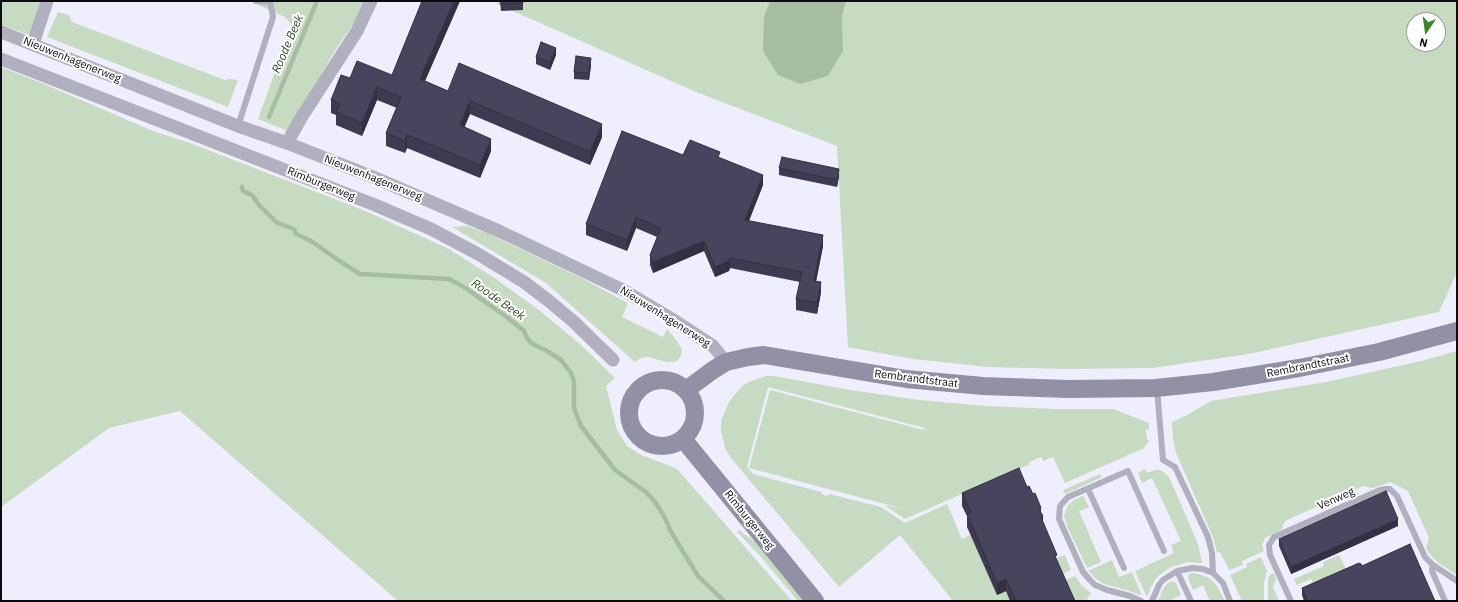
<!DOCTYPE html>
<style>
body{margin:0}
#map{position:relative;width:1458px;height:602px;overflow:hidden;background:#efeefd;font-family:"IBM Plex Sans",sans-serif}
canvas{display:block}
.frame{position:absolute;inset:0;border:2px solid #0c0b11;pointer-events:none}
.north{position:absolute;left:1406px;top:12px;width:40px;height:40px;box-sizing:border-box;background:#fff;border:1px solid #9e9da0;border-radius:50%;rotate:193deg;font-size:11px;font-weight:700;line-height:16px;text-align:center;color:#0c0b11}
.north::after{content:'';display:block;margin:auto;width:14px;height:18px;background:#3d852b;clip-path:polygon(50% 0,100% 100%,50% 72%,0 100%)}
</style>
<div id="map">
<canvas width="1458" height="602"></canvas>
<div class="frame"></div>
<div class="north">N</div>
</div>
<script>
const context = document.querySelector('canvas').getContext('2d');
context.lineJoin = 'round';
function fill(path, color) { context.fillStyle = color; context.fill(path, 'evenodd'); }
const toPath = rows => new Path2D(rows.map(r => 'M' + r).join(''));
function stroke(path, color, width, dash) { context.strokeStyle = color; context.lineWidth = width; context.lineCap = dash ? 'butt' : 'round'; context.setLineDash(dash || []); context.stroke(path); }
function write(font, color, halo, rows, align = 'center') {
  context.font = font + ' "IBM Plex Sans",sans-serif'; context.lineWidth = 4; context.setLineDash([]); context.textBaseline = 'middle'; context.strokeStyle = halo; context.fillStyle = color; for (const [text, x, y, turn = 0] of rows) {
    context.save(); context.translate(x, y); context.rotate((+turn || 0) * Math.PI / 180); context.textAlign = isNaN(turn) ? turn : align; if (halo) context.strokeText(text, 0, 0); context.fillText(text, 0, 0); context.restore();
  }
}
fill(toPath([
 [1,1,40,1,30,35,1,25],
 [249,1,369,1,336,49,288,131,258,119,292,25,285,17],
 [497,1,1457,1,1457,272,1439,312,1249,354,1152,368,1066,369,988,367,913,359,848,347,837,146,696,92,497,4],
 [1414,20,1438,20,1438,44,1414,44],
 [58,12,69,15,72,22,225,80,229,79,238,80,228,107,47,37],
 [1,67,44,84,153,131,190,143,363,210,449,249,496,279,539,310,581,345,615,378,606,386,617,430,627,446,641,455,673,467,678,470,792,601,398,601,180,411,109,428,1,507],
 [467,226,487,233,583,279,628,303,622,317,663,337,667,329,673,336,682,349,681,356,677,361,671,362,666,362,648,357,641,358,635,362,546,283,452,227],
 [1457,351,1457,575,1437,562,1428,552,1426,547,1429,538,1408,491,1390,482,1373,488,1363,486,1285,521,1281,530,1265,538,1262,545,1264,551,1242,561,1243,565,1229,570,1220,552,1217,553,1213,537,1176,453,1173,438,1172,422,1187,415,1211,401,1326,382,1421,361],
 [766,376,774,376,850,390,919,400,986,406,1055,409,1113,409,1149,423,1149,430,1146,430,1147,440,1149,440,1149,441,1144,448,1065,483,1053,457,1043,461,1041,457,1029,462,1030,464,905,519,884,505,904,509,749,468,770,390,924,430,925,428,768,387,747,467,753,474,821,492,823,495,828,496,829,494,881,507,905,523,947,504,962,539,970,535,1054,559,1065,555,1071,570,1039,584,1012,601,953,601,900,535,839,587,731,458,726,450,721,432,721,421,729,402,742,386,751,381],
 [1145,469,1147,473,1155,470,1161,470,1169,477,1198,544,1202,563,1188,562,1171,567,1157,577,1151,587,1147,597,1135,571,1174,553,1171,545,1181,541,1152,478,1142,483,1138,473],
 [1100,474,1102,477,1065,494,1063,490],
 [1083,496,1089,507,1079,511,1101,562,1087,568,1067,526,1064,516,1068,505,1074,500],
 [739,530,755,542,805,601,798,601,760,556,737,532],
 [1339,555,1347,571,1314,585,1311,579,1297,585,1294,579,1324,566,1323,562],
 [1261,557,1267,571,1264,583,1264,601,1242,601,1230,575,1247,567,1246,564],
 [1112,560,1119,577,1132,572,1142,596,1130,591,1104,584,1096,579,1088,571],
 [1193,573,1202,575,1211,579,1217,586,1225,601,1210,601,1203,585,1193,590,1188,578,1189,574],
 [1274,573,1276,579,1273,587,1279,601,1268,601,1268,579,1270,575],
 [1075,576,1082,586,1091,593,1086,601,1070,601,1046,589],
 [1171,581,1176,583,1181,595,1171,600,1172,601,1158,601,1163,589,1166,585]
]), '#c7dac2');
fill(toPath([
 [770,1,846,1,842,16,843,51,828,76,800,84,778,75,763,51,764,17]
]), '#a7bda2');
stroke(toPath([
 [269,117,317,1],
 [242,187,243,191,252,195,259,205,276,222,283,225,294,229,296,234,311,241,338,260,360,274,449,279,464,287,508,318,524,331,527,338,531,343,547,351,561,360,571,373,574,381,574,408,581,426,615,470,646,492,655,502,664,516,671,532,698,576,724,601]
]), '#a7bda2', 4.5);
stroke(toPath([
 [256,1,270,2,271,1],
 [238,126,273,17,270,2],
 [1157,389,1163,460,1175,467,1208,537,1212,553,1213,573,1223,583,1230,601],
 [1088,489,1124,568],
 [1433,565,1432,571,1445,601],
 [1177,571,1191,601],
 [1141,601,1130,596,1107,590,1095,585,1089,579,1083,572,1059,519,1060,506,1068,497,1128,471,1164,551],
 [1152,601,1159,585,1163,580,1177,571,1193,568,1203,569,1213,573],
 [1291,601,1270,555,1269,545,1274,537,1380,490,1386,489,1390,489,1397,496,1425,557,1433,565,1457,581]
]), '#b1b0be', 6);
stroke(toPath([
 [1,32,238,126,287,143,373,177,499,231,623,290,672,319,713,346,726,362],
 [33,44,47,1],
 [1,59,375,205,431,229,478,254,524,282,549,301,574,322,613,360],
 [287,143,301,118,357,31,371,1]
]), '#b1b0be', 13);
stroke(toPath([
 '629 413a33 33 0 1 1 66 0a33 33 0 1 1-66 0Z',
 [686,390,713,370,726,362,748,357,764,355,906,379,983,386,1068,389,1156,388,1213,382,1299,368,1379,352,1457,331],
 [683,439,815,601]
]), '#9290a5', 18);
fill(toPath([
 [460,1,425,81,448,91,602,137,590,165,470,114,464,127,491,151,480,178,407,148,405,153,386,146,386,133,397,108,377,100,362,136,336,125,336,115,331,113,331,100,350,78,392,75],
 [500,1,523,1,523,10,501,11],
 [556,55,550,70,536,64,536,57],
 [591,65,589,80,574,79,574,72],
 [683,155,720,158,763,185,749,221,823,246,816,281,821,292,817,314,796,310,796,299,800,282,730,268,729,271,715,277,704,251,653,273,650,265,650,255,657,237,636,228,627,251,586,235,586,224],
 [779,168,839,176,837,187,779,175],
 [1027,487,1041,513,1043,522,1057,561,1075,601,1010,601,1006,591,997,595,967,527,967,516,962,506,962,493],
 [1398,526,1291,574,1279,546,1279,539],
 [1362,566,1435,601,1304,601,1302,595,1302,588]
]), '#3d3a51');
fill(toPath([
 [454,1,460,1,420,92,420,79],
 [556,48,556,55,550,70,550,62],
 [591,58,591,65,589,80,589,73],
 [377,87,377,100,362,136,362,123],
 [470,101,470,114,460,138,460,125],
 [602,124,602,137,590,165,590,152],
 [407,135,407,148,405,153,405,141],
 [491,139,491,151,480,178,480,165],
 [839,169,839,176,837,187,837,180],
 [763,175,763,185,745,230,745,220],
 [636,217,636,228,627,251,627,240],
 [823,235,823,246,814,292,814,281],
 [704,241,704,251,653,273,653,262],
 [730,258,730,268,729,271,715,277,715,267],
 [821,282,821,292,817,314,817,303],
 [1041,508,1041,517,1043,516,1043,529,1039,509],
 [1398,519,1398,526,1291,574,1291,567],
 [1006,579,1006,591,997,595,997,583]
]), '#323042');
const building = toPath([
 [422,1,454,1,420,79,448,91,459,63,602,124,590,152,470,101,460,125,491,139,480,165,407,135,405,141,386,133,401,97,377,87,362,123,336,112,340,104,331,100,341,75,350,78,357,61,392,75,422,1],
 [501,1,523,1,523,3,501,4,501,1],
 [541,42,556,48,550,62,536,57,541,42],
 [576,56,591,58,589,73,574,72,576,56],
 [622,131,683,155,690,140,720,152,718,157,763,175,745,220,823,235,814,281,821,282,817,303,796,299,802,272,730,258,729,261,715,267,704,241,653,262,650,255,661,228,636,217,627,240,586,224,622,131],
 [782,157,839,169,837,180,779,168,782,157],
 [1019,468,1027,487,1029,486,1033,494,1035,493,1041,508,1039,509,1043,516,1041,517,1057,555,1055,556,1075,601,1016,601,1006,579,997,583,967,514,971,512,962,493,1019,468],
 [1386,491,1398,519,1291,567,1279,539,1386,491],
 [1410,544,1435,601,1307,601,1302,588,1359,563,1361,564,1362,566,1410,544]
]);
fill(building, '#47445e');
stroke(building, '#323042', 1);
write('11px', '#0c0b11', '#fff', [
 ["Nieuwenhagenerweg",72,60,22],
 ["Nieuwenhagenerweg",373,178,22],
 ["Rimburgerweg",321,184,22],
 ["Nieuwenhagenerweg",665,317,32],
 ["Rembrandtstraat",1308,366,-11],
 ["Rembrandtstraat",916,379,7],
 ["Venweg",1336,499,-24],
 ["Rimburgerweg",749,520,51]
]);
write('italic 12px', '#2a4a22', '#fff', [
 ["Roode Beek",288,44,-67],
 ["Roode Beek",498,300,35]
]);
</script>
